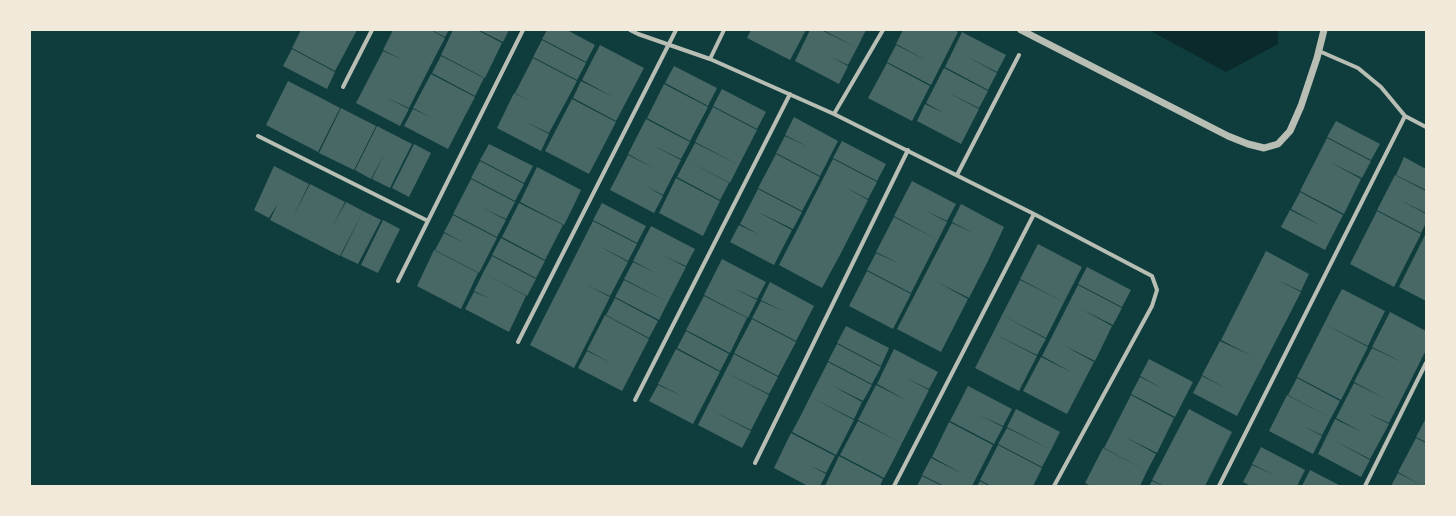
<!DOCTYPE html>
<style>
body{margin:0}
#map{position:relative;width:1456px;height:516px;overflow:hidden;background:#0f3d3e;font-family:"Archivo Narrow",sans-serif}
canvas{display:block}
.frame{position:absolute;inset:0;border:31px solid #f1e9da;pointer-events:none}
</style>
<div id="map">
<canvas width="1456" height="516"></canvas>
<div class="frame"></div>
</div>
<script>
const context = document.querySelector('canvas').getContext('2d');
context.lineJoin = 'round';
function fill(path, color) { context.fillStyle = color; context.fill(path, 'evenodd'); }
const toPath = rows => new Path2D(rows.map(r => 'M' + r).join(''));
function stroke(path, color, width, dash) { context.strokeStyle = color; context.lineWidth = width; context.lineCap = dash ? 'butt' : 'round'; context.setLineDash(dash || []); context.stroke(path); }
fill(toPath([
 [1149,30,1278,30,1278,44,1226,72]
]), '#0a2a2b');
fill(toPath([
 [301,30,357,30,335,71,292,48],
 [393,30,431,30,445,38,436,55,392,32],
 [432,30,449,30,445,37],
 [453,30,477,30,502,43,485,78,441,55],
 [479,30,509,30,503,42],
 [547,30,567,30,595,45,586,62,542,39],
 [751,30,806,30,790,60,747,38],
 [810,30,821,30,857,48,848,65,831,57,848,66,839,84,795,61],
 [823,30,866,30,857,48],
 [903,30,954,30,958,32,931,85,887,62,896,45,928,61,896,44],
 [392,32,436,55,409,108,385,97,409,109,400,126,356,103,383,51,403,60,383,50],
 [962,32,1006,55,997,72,966,56,997,73,988,90,945,67],
 [542,40,586,63,577,80,533,57],
 [600,45,644,68,616,121,573,98,581,81,613,97,582,80],
 [292,49,335,72,327,89,283,66],
 [441,56,484,78,475,96,432,73],
 [533,58,577,81,568,98,532,79,568,98,549,133,526,122,549,134,541,151,497,128,514,93,533,102,515,93],
 [887,63,930,86,912,121,868,98],
 [674,66,717,88,708,106,665,83],
 [944,68,988,91,979,108,947,92,979,109,961,144,917,121,925,104,944,113,926,103],
 [431,74,475,97,466,114,422,91],
 [288,81,323,99,302,139,323,99,340,108,318,152,266,125],
 [664,84,708,107,699,124,668,107,699,124,690,141,647,118],
 [722,89,766,112,757,129,713,106],
 [422,91,466,114,448,149,404,126,413,109,430,117,413,108],
 [572,99,616,122,589,174,545,151],
 [713,107,757,130,739,165,695,142],
 [341,108,376,126,354,170,319,153],
 [794,117,838,141,820,176,776,153,785,136,808,147,785,135],
 [646,119,690,142,681,159,652,145,681,160,663,195,646,186,663,196,654,213,610,190,628,155,654,168,628,154],
 [1336,121,1380,144,1371,160,1327,137],
 [377,126,412,144,390,188,372,179,384,154,371,179,355,170],
 [1327,138,1371,161,1362,178,1330,162,1361,179,1344,214,1300,191],
 [842,141,886,164,877,181,833,158],
 [695,143,739,165,730,183,686,160],
 [414,144,431,153,409,197,392,188],
 [489,144,533,166,524,183,480,160],
 [776,154,820,177,802,211,758,188],
 [1404,157,1426,169,1426,190,1396,175],
 [833,159,877,182,868,199,845,187,868,200,841,253,797,230],
 [686,160,729,183,720,200,677,177],
 [480,161,524,184,515,201,471,178],
 [274,166,309,184,293,217,310,184,345,202,332,227,346,202,363,211,340,256,270,220,278,203,269,218,254,210],
 [537,167,581,190,573,207,549,195,573,207,564,225,520,202],
 [1395,175,1426,191,1426,213,1398,199,1426,214,1426,223,1421,233,1377,210],
 [676,178,720,201,703,236,659,213],
 [471,179,515,202,506,219,483,208,506,220,497,237,453,214],
 [912,181,956,204,947,221,924,210,947,222,938,240,894,216],
 [758,189,802,212,793,229,756,211,792,230,774,265,730,242,739,225,758,234,740,224],
 [1300,192,1343,215,1325,250,1281,227,1290,210,1322,226,1291,209],
 [519,203,563,225,545,260,502,237],
 [602,203,646,226,637,243,593,220],
 [961,204,1004,227,987,263,943,240,952,223,975,234,952,222],
 [363,211,381,220,358,264,341,256],
 [1377,211,1421,234,1403,269,1379,257,1403,269,1394,287,1350,264],
 [453,215,497,238,479,273,435,250,444,233,464,243,444,232],
 [894,217,938,240,911,293,867,270,876,253,900,264,876,252],
 [383,220,400,229,378,273,361,265],
 [593,221,637,244,628,261,597,245,628,262,610,296,587,285,610,297,574,368,530,345,557,292,586,306,557,292],
 [651,226,695,249,686,266,662,255,686,267,668,302,624,279,633,262,656,273,633,261],
 [797,230,841,253,822,288,779,265],
 [1426,233,1426,301,1399,287],
 [501,238,545,261,536,278,492,255],
 [943,240,987,263,969,298,937,282,968,299,941,352,897,329],
 [1038,244,1082,267,1064,302,1020,279],
 [434,250,478,273,461,309,417,286],
 [1266,251,1309,274,1301,291,1277,280,1301,292,1237,416,1193,393,1202,376,1225,388,1202,375,1220,341,1252,356,1221,340],
 [492,256,536,279,527,296,483,273],
 [722,259,766,282,757,299,733,288,757,300,748,318,704,295],
 [1087,267,1131,290,1122,307,1078,284],
 [867,271,911,294,893,329,849,306],
 [483,273,526,296,509,332,465,309,474,292,491,299,474,291],
 [624,280,668,302,659,320,615,297],
 [1020,280,1064,302,1046,338,1002,315],
 [770,282,814,306,796,341,752,318,761,301,785,312,761,300],
 [1078,285,1122,308,1113,325,1081,309,1112,326,1095,361,1063,345,1094,362,1067,414,1023,391,1041,357,1073,373,1042,356],
 [1342,289,1385,311,1376,329,1333,306],
 [704,296,747,318,730,353,686,330],
 [615,298,658,321,649,338,606,315],
 [1333,306,1376,329,1368,346,1324,324],
 [1390,312,1426,331,1426,350,1407,388,1363,365,1372,348,1404,363,1372,347],
 [605,315,649,339,622,391,578,368,587,351,611,363,587,350],
 [1002,315,1046,339,1037,355,993,333],
 [752,319,796,342,778,376,734,353],
 [1324,324,1368,347,1341,400,1297,377],
 [846,326,889,348,881,366,837,343],
 [686,331,729,354,720,371,677,348],
 [993,333,1037,356,1019,391,975,368],
 [837,344,881,367,872,384,828,361],
 [676,349,720,372,693,424,649,401,658,385,682,396,658,384],
 [894,349,938,372,929,389,906,378,929,390,902,443,858,420,876,385,908,401,877,384],
 [734,354,778,377,769,394,725,372],
 [1149,359,1193,382,1175,417,1131,394,1140,377,1163,389,1140,376],
 [828,362,872,385,863,401,831,385,862,402,854,419,810,397],
 [1363,365,1407,388,1389,423,1365,412,1389,424,1370,459,1331,439,1370,460,1361,477,1318,454,1335,419,1362,432,1336,418,1354,383,1386,399,1354,382],
 [725,372,769,395,751,430,711,410,751,431,742,448,698,425],
 [1297,378,1340,401,1331,418,1288,395],
 [968,386,1012,409,1003,426,979,415,1003,427,994,444,950,421],
 [1131,395,1174,418,1157,453,1125,437,1156,454,1147,471,1104,448],
 [1287,395,1331,418,1322,435,1305,427,1322,436,1313,454,1269,431],
 [810,397,854,420,836,455,792,432,801,415,821,425,801,415],
 [1016,409,1060,432,1051,450,1007,427],
 [1189,409,1232,432,1205,486,1164,486,1152,480],
 [1426,418,1426,442,1416,437],
 [858,421,902,443,893,461,849,438],
 [949,422,993,445,972,486,944,486,922,475,931,458,963,474,932,457],
 [1007,428,1051,450,1042,467,998,444],
 [791,433,835,456,826,473,809,465,826,474,820,486,808,486,774,468],
 [849,438,893,461,884,478,840,455],
 [1416,438,1426,443,1426,486,1391,486,1398,473,1421,485,1398,472],
 [998,445,1042,468,1033,486,991,486,980,480],
 [1261,447,1305,470,1297,486,1251,486,1243,482,1252,465,1276,476,1252,464],
 [1103,448,1147,471,1140,486,1091,486,1085,483],
 [839,456,883,479,880,486,825,486],
 [1310,470,1341,486,1302,486],
 [922,476,942,486,917,486],
 [980,481,989,486,977,486],
 [1152,481,1163,486,1149,486]
]), '#486865');
stroke(toPath([
 [630,30,638,34,710,59,834,114,1034,214,1152,276,1157,290,1152,306,1054,486],
 [1319,51,1358,68,1381,87,1405,116,1426,127],
 [710,59,724,30],
 [343,87,372,30],
 [834,114,883,30],
 [258,136,428,221],
 [957,175,1019,55],
 [398,281,523,30],
 [518,342,676,30],
 [635,400,790,94],
 [755,463,908,150],
 [894,486,1034,214],
 [1219,486,1405,116],
 [1365,486,1426,363]
]), '#b8beb3', 4);
stroke(toPath([
 [1021,30,1228,136,1248,144,1264,148,1278,144,1290,131,1301,106,1317,58,1324,30]
]), '#b8beb3', 7);
</script>
